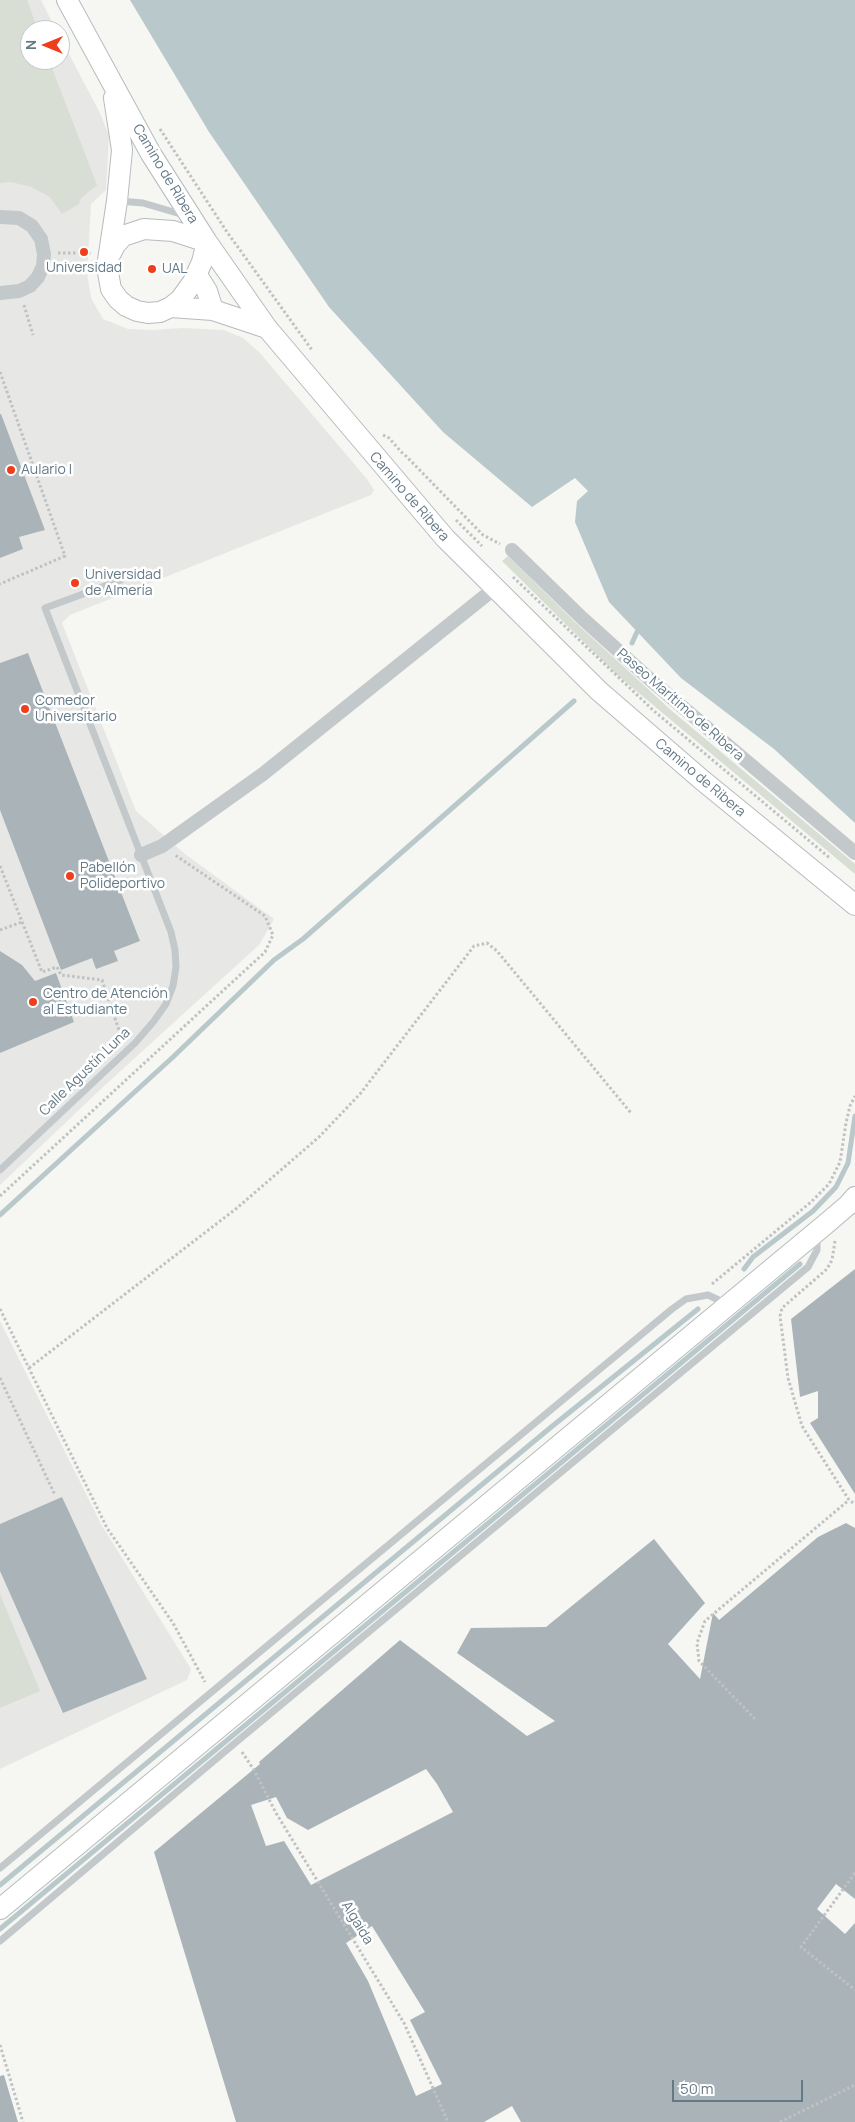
<!DOCTYPE html>
<meta charset="utf-8">
<style>
body{margin:0}
#map{position:relative;width:855px;height:2122px;overflow:hidden;background:#f6f6f2;font-family:Manrope,sans-serif}
canvas{display:block}
.north{position:absolute;left:20px;top:20px;width:50px;height:50px;box-sizing:border-box;background:#fff;border:1px solid #c1c9cf;border-radius:50%;rotate:270deg;font-size:14px;font-weight:700;line-height:20px;text-align:center;color:#637986}
.north::after{content:'';display:block;margin:auto;width:18px;height:22px;background:#ee3e1b;clip-path:polygon(50% 0,100% 100%,50% 72%,0 100%)}
.scale{position:absolute;left:672px;top:2080px;width:131px;height:22px;box-sizing:border-box;border:2px solid #637986;border-top:0;padding-left:6px;font-size:15px;line-height:18px;white-space:nowrap;color:#637986;-webkit-text-stroke:4px #fff;paint-order:stroke}
</style>
<div id="map">
<canvas width="855" height="2122"></canvas>
<div class="north">N</div>
<div class="scale">50 m</div>
</div>
<script>
const context = document.querySelector('canvas').getContext('2d');
context.lineJoin = 'round';
function fill(path, color) { context.fillStyle = color; context.fill(path, 'evenodd'); }
const toPath = rows => new Path2D(rows.map(r => 'M' + r).join(''));
function stroke(path, color, width, dash) { context.strokeStyle = color; context.lineWidth = width; context.lineCap = dash ? 'butt' : 'round'; context.setLineDash(dash || []); context.stroke(path); }
function write(font, color, halo, rows, align = 'center') {
  context.font = font + ' Manrope,sans-serif'; context.lineWidth = 5; context.setLineDash([]); context.textBaseline = 'middle'; context.strokeStyle = halo; context.fillStyle = color; for (const [text, x, y, turn = 0] of rows) {
    context.save(); context.translate(x, y); context.rotate((+turn || 0) * Math.PI / 180); context.textAlign = isNaN(turn) ? turn : align; if (halo) context.strokeText(text, 0, 0); context.fillText(text, 0, 0); context.restore();
  }
}
fill(toPath([
 [0,0,41,0,56,30,30,30,30,60,60,60,60,37,100,113,109,136,106,190,91,204,87,273,91,298,103,319,128,329,153,330,183,328,224,330,243,338,260,353,367,479,374,490,371,495,70,615,62,623,136,811,185,854,274,919,259,945,103,1087,0,1185],
 [0,1321,101,1524,191,1669,187,1680,0,1769]
]), '#e7e8e6');
fill(toPath([
 [0,0,27,0,38,30,30,30,30,60,49,60,97,185,81,198,79,204,62,214,50,197,31,187,11,182,0,183],
 [508,556,575,622,672,711,855,864,855,874,616,674,502,561],
 [0,1594,40,1691,0,1708]
]), '#d8ded3');
fill(toPath([
 [130,0,855,0,855,823,774,749,681,678,609,602,575,522,577,501,588,491,575,478,532,507,443,432,329,307,209,132]
]), '#b9c8cb');
stroke(toPath([
 [632,643,637,632],
 [0,1215,173,1057,274,960,303,939,574,701],
 [744,1269,753,1257,813,1211,836,1187,848,1163,855,1116],
 [0,1885,550,1428,698,1309],
 [0,1929,800,1264]
]), '#b9c8cb', 5);
fill(toPath([
 [0,414,1,414,45,530,19,537,23,549,0,558],
 [28,653,140,941,114,951,118,961,96,969,92,958,61,970,0,810,0,663],
 [0,951,22,965,35,981,56,973,74,1022,0,1053],
 [855,1269,855,1494,810,1423,818,1418,818,1391,800,1397,791,1319],
 [62,1497,147,1679,63,1713,0,1571,0,1524],
 [846,1523,855,1528,855,1899,836,1884,817,1909,845,1934,855,1923,855,2122,521,2122,512,2106,484,2122,236,2122,154,1852,260,1764,259,1762,400,1640,527,1736,555,1721,457,1653,471,1628,546,1627,654,1539,705,1603,668,1644,700,1679,713,1613,719,1620,818,1537],
 [426,1769,437,1784,453,1812,311,1885,284,1841,266,1846,251,1805,276,1797,287,1818,308,1830],
 [372,1926,425,2012,410,2020,442,2084,416,2096,368,1981,346,1943],
 [4,2075,18,2122,0,2122,0,2076]
]), '#aab4b8');
const secondary = toPath([
 [67,0,151,154,207,242,267,328,445,538,599,691,702,780,855,905],
 [114,98,122,150,117,201,107,267,111,289,118,299,126,306,137,311,148,313,160,312,171,307,180,300,193,282,202,262,207,242],
 [111,253,115,245,123,236,144,229,173,231,207,242],
 [197,275,207,291,213,310],
 [171,307,213,310,267,328],
 [0,1909,827,1223,848,1205,855,1197]
]);
stroke(secondary, '#b5bcbf', 22);
stroke(toPath([
 [160,129,227,232,312,350],
 [58,253,92,253],
 [24,305,33,335],
 [0,372,65,556,0,584],
 [383,435,389,438,404,455],
 [405,455,483,535,500,544],
 [456,520,482,546],
 [513,577,654,711,831,859],
 [0,866,42,972,57,967,61,975,102,980,121,1036,119,1041],
 [0,930,22,922],
 [0,1196,265,952,273,935,265,916,175,855],
 [835,1241,832,1260,827,1269,782,1308,780,1316,788,1378,802,1426,849,1500,855,1504],
 [712,1284,811,1202,829,1184,840,1162,846,1123,850,1106,855,1096],
 [0,1309,107,1528,173,1623,205,1682],
 [29,1368,237,1208,319,1137,360,1094,474,946,487,943,497,951,631,1113],
 [0,1378,55,1495],
 [755,1719,699,1661,697,1643,705,1621,849,1500],
 [242,1752,254,1770,276,1813,404,2023,448,2122],
 [855,1873,801,1947,855,1990],
 [0,2045,23,2122],
 [780,2122,855,2085]
]), '#bfc1c3', 3, [2.5, 2.5]);
stroke(toPath([
 [119,201,143,203,184,215],
 [0,1170,135,1043,154,1021,166,1004,173,986,176,967,175,950,171,932,45,608,121,580],
 [0,1868,672,1309,686,1299,708,1295,725,1303],
 [0,1941,235,1743,808,1267,817,1250,817,1235]
]), '#c3c8cb', 7);
stroke(toPath([
 [0,217,19,218,32,226,41,239,44,254,43,266,38,277,30,286,19,291,0,293],
 [512,550,582,618,654,683,855,853],
 [141,855,162,846,263,774,495,588]
]), '#c3c8cb', 14);
stroke(secondary, '#fff', 20);
for (const [x, y, r, color] of [
 [84,252,5,"#ee3e1b"],
 [152,269,5,"#ee3e1b"],
 [11,470,5,"#ee3e1b"],
 [75,583,5,"#ee3e1b"],
 [25,709,5,"#ee3e1b"],
 [70,876,5,"#ee3e1b"],
 [33,1002,5,"#ee3e1b"]
]) { const dot = new Path2D(); dot.arc(x, y, r, 0, 2 * Math.PI); context.fillStyle = color; context.fill(dot); stroke(dot, '#fff', 2); }
write('14px', '#637986', '#fff', [
 ["Camino de Ribera",165,174,59],
 ["Camino de Ribera",409,497,49],
 ["Paseo Marítimo de Ribera",680,705,41],
 ["Camino de Ribera",700,778,40],
 ["Calle Agustín Luna",85,1072,-44],
 ["Algaida",357,1923,59]
]);
write('14px', '#637986', '#fff', [
 ["Universidad",84,268,"center"],
 ["UAL",162,269],
 ["Aulario I",21,470],
 ["Universidad",85,575],
 ["de Almería",85,591],
 ["Comedor",35,701],
 ["Universitario",35,717],
 ["Pabellón",80,868],
 ["Polideportivo",80,884],
 ["Centro de Atención",43,994],
 ["al Estudiante",43,1010]
], 'left');
</script>
